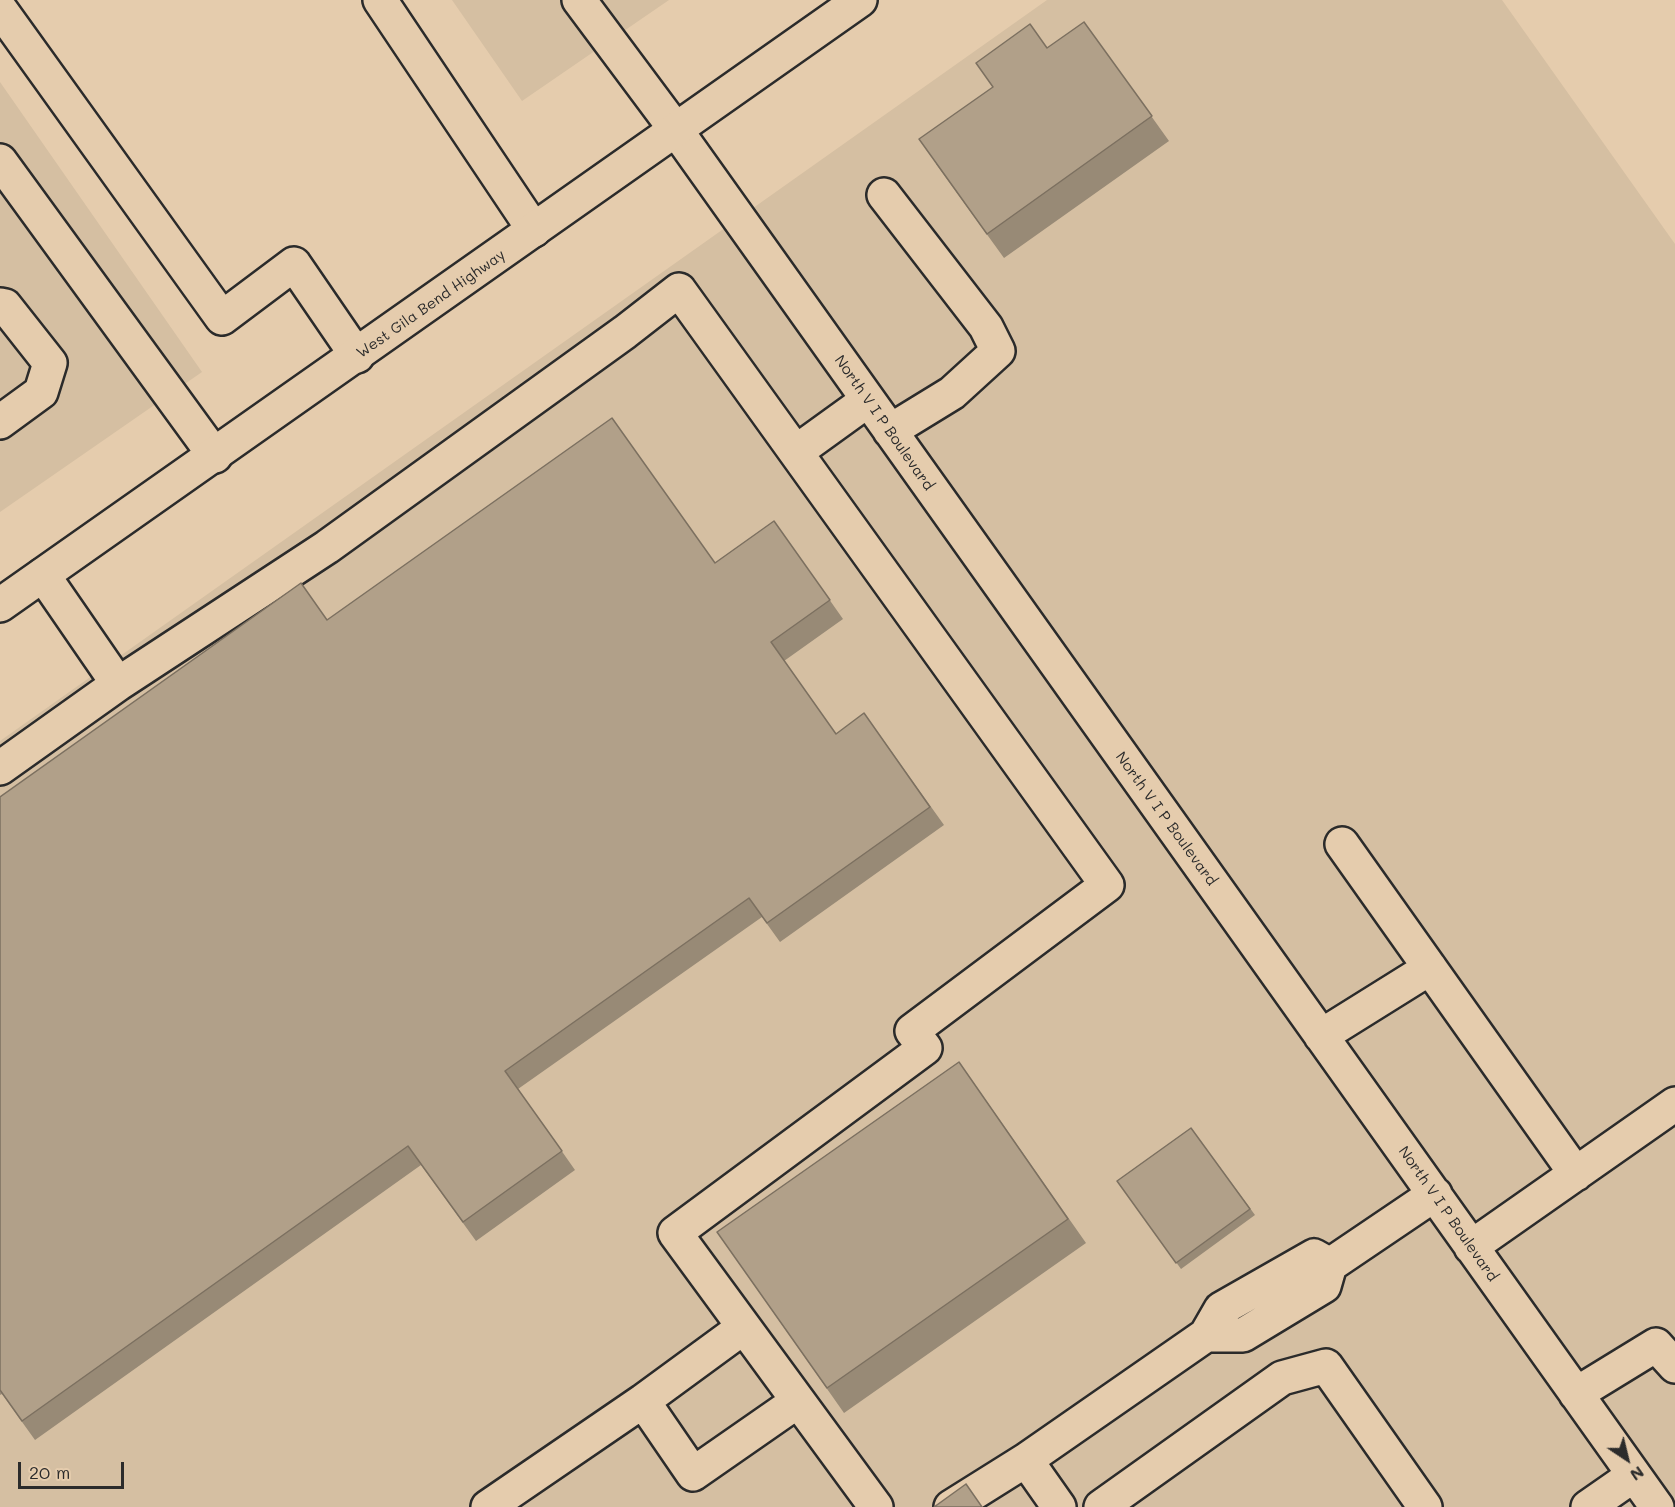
<!DOCTYPE html>
<style>
body{margin:0}
#map{position:relative;width:1675px;height:1507px;overflow:hidden;background:#e5ccad;font-family:Mali,sans-serif}
canvas{display:block}
.north{position:absolute;left:1597px;top:1429px;width:60px;height:60px;-webkit-text-stroke:4px #e5ccad;paint-order:stroke;rotate:145deg;font-size:16px;font-weight:700;line-height:24px;text-align:center;color:#2b2b2b}
.north::after{content:'';display:block;margin:auto;width:21px;height:27px;background:#2b2b2b;clip-path:polygon(50% 0,100% 100%,50% 72%,0 100%)}
.scale{position:absolute;left:18px;top:1462px;width:106px;height:27px;box-sizing:border-box;border:3px solid #2b2b2b;border-top:0;padding-left:8px;font-size:18px;line-height:21px;white-space:nowrap;color:#2b2b2b;-webkit-text-stroke:4px #e5ccad;paint-order:stroke}
</style>
<div id="map">
<canvas width="1675" height="1507"></canvas>
<div class="north">N</div>
<div class="scale">20 m</div>
</div>
<script>
const context = document.querySelector('canvas').getContext('2d');
context.lineJoin = 'round';
function fill(path, color) { context.fillStyle = color; context.fill(path, 'evenodd'); }
const toPath = rows => new Path2D(rows.map(r => 'M' + r).join(''));
function stroke(path, color, width, dash) { context.strokeStyle = color; context.lineWidth = width; context.lineCap = dash ? 'butt' : 'round'; context.setLineDash(dash || []); context.stroke(path); }
function write(font, color, halo, rows, align = 'center') {
  context.font = font + ' Mali,sans-serif'; context.lineWidth = 6; context.setLineDash([]); context.textBaseline = 'middle'; context.strokeStyle = halo; context.fillStyle = color; for (const [text, x, y, turn = 0] of rows) {
    context.save(); context.translate(x, y); context.rotate((+turn || 0) * Math.PI / 180); context.textAlign = isNaN(turn) ? turn : align; if (halo) context.strokeText(text, 0, 0); context.fillText(text, 0, 0); context.restore();
  }
}
fill(toPath([
 [452,0,669,0,522,101],
 [1047,0,1502,0,1675,244,1675,1507,0,1507,0,741],
 [0,82,202,372,0,512]
]), '#d5bfa2');
const minor = toPath([
 [380,0,534,230],
 [579,0,676,130,1657,1507],
 [0,9,222,318,294,264,357,356],
 [0,161,215,456],
 [884,195,986,327,998,351,952,393,890,431],
 [0,305,5,306,50,363,41,392,0,422],
 [796,452,868,400],
 [118,684,327,547,625,332,679,290,1107,885,912,1031,925,1048,675,1233,744,1327],
 [0,768,118,684,43,575],
 [1342,844,1576,1174],
 [1321,1036,1430,968],
 [1471,1247,1675,1104],
 [1330,1265,1314,1256,1221,1309,1206,1335,1243,1335,1324,1286,1330,1265,1435,1194],
 [1576,1394,1656,1345,1675,1366],
 [643,1401,693,1474,798,1401],
 [488,1507,643,1401,744,1327,876,1507],
 [951,1507,1026,1460],
 [1059,1507,1026,1460,1206,1335],
 [1101,1507,1282,1378,1326,1366,1425,1507],
 [1588,1507,1634,1475]
]);
const major = toPath([
 [0,605,860,0]
]);
stroke(minor, '#2b2b2b', 38);
stroke(major, '#2b2b2b', 38);
stroke(minor, '#e5ccad', 33);
stroke(major, '#e5ccad', 33);
fill(toPath([
 [1084,22,1169,141,1004,258,936,164,1047,48],
 [774,521,843,619,784,661,836,734,864,713,944,825,780,942,762,917,518,1089,575,1170,476,1241,421,1165,35,1440,2,1394,0,1395,0,797,327,620,715,563],
 [959,1062,1086,1243,844,1413,717,1232],
 [1191,1128,1255,1215,1181,1269,1117,1181]
]), '#988a76');
const building = toPath([
 [1084,22,1152,116,987,234,919,139,993,87,976,63,1030,24,1047,48,1084,22],
 [612,418,715,563,774,521,830,600,771,642,836,734,864,713,930,807,767,923,749,898,505,1071,562,1151,463,1222,408,1146,22,1421,0,1390,0,797,301,583,327,620,612,418],
 [959,1062,1068,1219,827,1388,717,1232,959,1062],
 [1191,1128,1250,1209,1176,1263,1117,1181,1191,1128],
 [966,1484,982,1507,934,1507,966,1484]
]);
fill(building, '#b1a089');
stroke(building, '#7c7060', 1.5);
write('15px', '#2b2b2b', '#e5ccad', [
 ["West Gila Bend Highway",431,304,-35],
 ["North V I P Boulevard",884,423,55],
 ["North V I P Boulevard",1166,819,54],
 ["North V I P Boulevard",1448,1214,55]
]);
</script>
